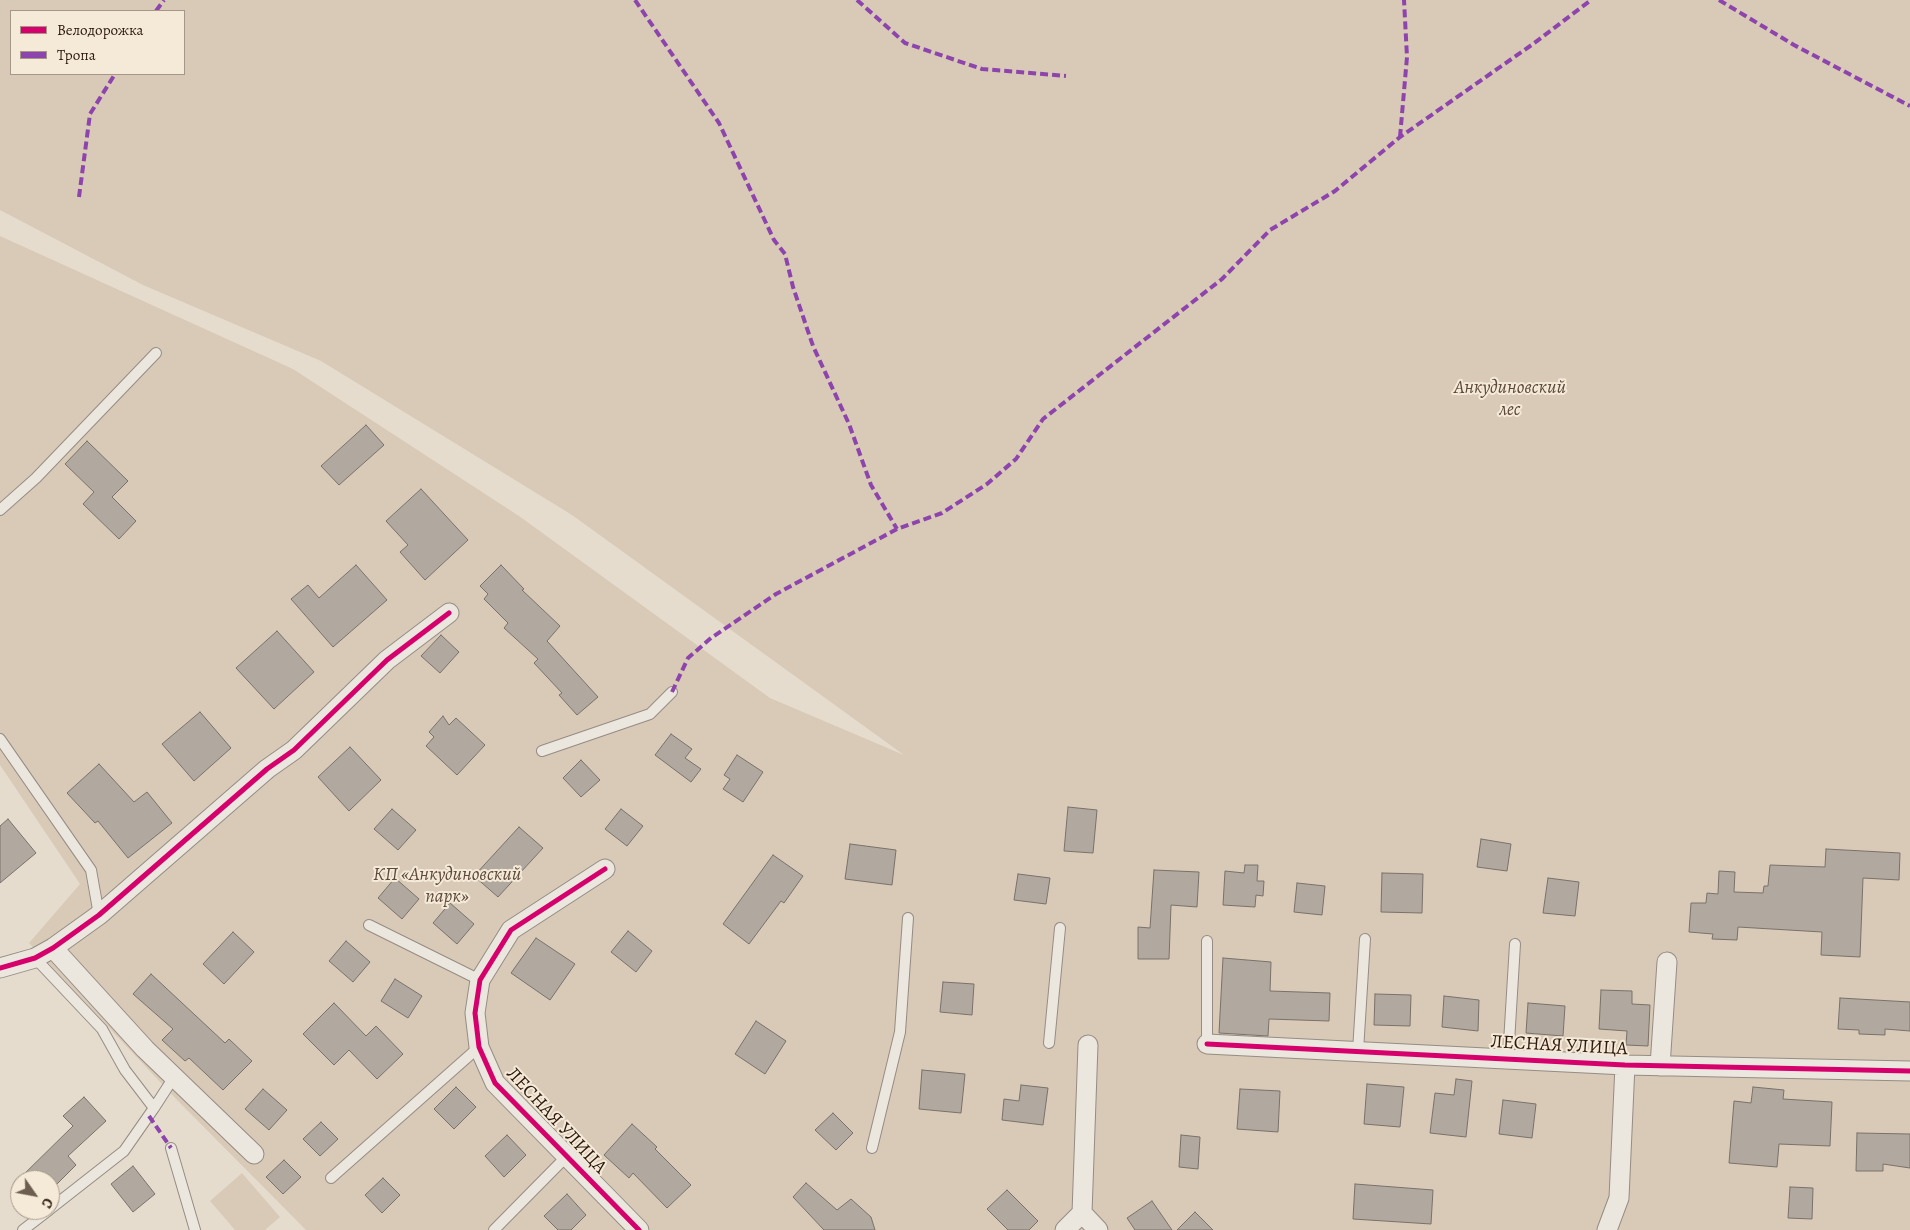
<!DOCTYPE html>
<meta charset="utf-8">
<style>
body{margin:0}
#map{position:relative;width:1910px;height:1230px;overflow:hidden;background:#e6dcce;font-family:Alegreya,serif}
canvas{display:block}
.legend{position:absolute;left:10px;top:10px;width:175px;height:65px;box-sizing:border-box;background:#f5ead8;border:1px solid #a59687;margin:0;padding:6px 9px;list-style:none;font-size:15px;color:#2c180e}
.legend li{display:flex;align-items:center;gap:10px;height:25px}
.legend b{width:25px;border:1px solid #a59687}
.north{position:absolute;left:10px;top:1170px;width:50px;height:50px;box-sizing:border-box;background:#f5ead8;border:1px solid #a59687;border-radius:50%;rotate:123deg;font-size:14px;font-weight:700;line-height:20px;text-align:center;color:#2c180e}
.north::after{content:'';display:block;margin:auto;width:18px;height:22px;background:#6d5d51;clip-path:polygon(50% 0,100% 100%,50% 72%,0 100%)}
</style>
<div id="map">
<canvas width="1910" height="1230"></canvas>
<ul class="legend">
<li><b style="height:6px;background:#d6006c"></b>Велодорожка</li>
<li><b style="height:6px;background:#8e44ad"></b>Тропа</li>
</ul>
<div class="north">С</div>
</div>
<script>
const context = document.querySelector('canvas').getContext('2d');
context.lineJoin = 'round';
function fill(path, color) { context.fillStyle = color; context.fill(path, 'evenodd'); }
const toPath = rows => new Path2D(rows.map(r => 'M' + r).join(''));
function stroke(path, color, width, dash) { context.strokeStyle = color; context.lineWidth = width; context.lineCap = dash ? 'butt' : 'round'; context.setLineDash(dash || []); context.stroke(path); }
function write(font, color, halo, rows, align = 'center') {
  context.font = font + ' Alegreya,serif'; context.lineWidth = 4; context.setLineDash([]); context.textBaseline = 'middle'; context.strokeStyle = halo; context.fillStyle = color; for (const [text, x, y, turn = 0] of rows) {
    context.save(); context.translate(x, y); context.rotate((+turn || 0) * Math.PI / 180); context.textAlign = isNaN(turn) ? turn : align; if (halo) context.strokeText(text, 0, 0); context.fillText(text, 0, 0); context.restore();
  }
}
fill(toPath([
 [0,0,1910,0,1910,1230,306,1230,179,1102,29,943,80,884,0,765,0,236,293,369,519,516,770,698,904,755,572,515,321,361,143,285,0,210],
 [11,11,184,11,184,74,11,74],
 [242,1173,280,1217,265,1230,235,1230,210,1201]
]), '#d9cab7');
const building = toPath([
 [366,425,384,445,339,485,321,466,366,425],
 [87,441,128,481,112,497,136,521,119,539,83,504,94,492,65,464,87,441],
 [421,489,468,540,425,580,400,552,408,545,386,521,421,489],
 [356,565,387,600,333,647,291,599,308,585,319,598,356,565],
 [501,565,524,589,522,590,560,626,547,641,598,697,577,715,559,695,562,693,534,663,538,659,504,628,508,623,484,599,488,594,480,586,501,565],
 [277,631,314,672,274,709,236,668,277,631],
 [441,635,459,652,440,673,421,656,441,635],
 [200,712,231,748,194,781,162,744,200,712],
 [443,716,449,725,456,718,485,745,457,775,426,746,434,737,429,732,443,716],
 [671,734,692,749,685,758,701,769,691,782,655,755,671,734],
 [350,747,381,780,349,811,318,777,350,747],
 [737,755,763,772,743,802,723,789,730,779,724,775,737,755],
 [581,760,600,780,581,797,563,778,581,760],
 [99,764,134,802,147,792,172,823,128,858,98,821,95,823,67,793,99,764],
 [1068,807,1097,810,1093,853,1064,851,1068,807],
 [392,809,416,830,398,850,374,829,392,809],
 [621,809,643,826,627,846,605,829,621,809],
 [8,819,36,853,0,883,0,826,8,819],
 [519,827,543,848,498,897,474,876,519,827],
 [1481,839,1511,844,1507,871,1477,867,1481,839],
 [850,844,896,850,892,885,845,879,850,844],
 [1826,849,1900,853,1899,880,1863,878,1860,957,1821,955,1822,932,1738,927,1737,940,1712,939,1713,934,1689,932,1691,903,1706,903,1707,893,1718,894,1719,871,1735,872,1734,892,1763,893,1764,886,1768,886,1770,865,1825,867,1826,849],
 [773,855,803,876,784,903,781,901,749,944,723,924,773,855],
 [1245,865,1258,865,1257,881,1264,881,1263,896,1256,895,1255,907,1223,905,1225,871,1244,873,1245,865],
 [1154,870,1199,872,1197,907,1171,905,1169,959,1138,959,1138,927,1150,928,1154,870],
 [1382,873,1423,874,1422,913,1381,912,1382,873],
 [1018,874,1050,878,1046,904,1014,900,1018,874],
 [395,878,419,899,402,919,378,898,395,878],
 [1548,878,1579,882,1575,916,1543,913,1548,878],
 [1297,883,1325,886,1322,915,1294,912,1297,883],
 [450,903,474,924,457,944,433,923,450,903],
 [628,931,652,951,636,972,611,952,628,931],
 [233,932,254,952,224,984,203,964,233,932],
 [536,938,575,964,550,1000,511,973,536,938],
 [346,941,370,962,353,982,329,961,346,941],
 [1223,958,1271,962,1270,991,1330,993,1329,1021,1269,1019,1268,1036,1219,1033,1223,958],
 [151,974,225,1043,229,1039,252,1061,223,1090,189,1058,185,1061,162,1040,173,1029,133,994,151,974],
 [395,979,422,996,408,1018,381,1001,395,979],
 [943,982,974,984,972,1015,940,1012,943,982],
 [1601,990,1632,991,1632,1004,1650,1005,1648,1046,1626,1045,1627,1031,1599,1029,1601,990],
 [1375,994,1411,995,1410,1026,1374,1025,1375,994],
 [1444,996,1479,1000,1478,1031,1442,1027,1444,996],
 [1840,998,1910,1002,1910,1031,1885,1029,1885,1035,1859,1034,1859,1030,1838,1029,1840,998],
 [334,1003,366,1036,376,1026,403,1054,377,1079,349,1050,334,1065,303,1034,334,1003],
 [1528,1003,1565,1006,1563,1036,1526,1033,1528,1003],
 [756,1021,786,1041,765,1074,735,1054,756,1021],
 [922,1070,965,1074,961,1113,919,1109,922,1070],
 [1456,1079,1472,1081,1466,1137,1430,1133,1435,1093,1454,1095,1456,1079],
 [1367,1084,1404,1087,1400,1127,1364,1124,1367,1084],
 [1021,1085,1048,1088,1043,1125,1002,1120,1004,1099,1019,1101,1021,1085],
 [456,1087,476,1107,454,1129,434,1109,456,1087],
 [1753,1087,1784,1090,1783,1099,1832,1102,1830,1146,1779,1144,1777,1167,1729,1163,1734,1101,1751,1103,1753,1087],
 [263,1089,287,1110,269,1130,245,1109,263,1089],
 [1240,1089,1280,1091,1278,1132,1237,1129,1240,1089],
 [84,1097,106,1121,68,1156,76,1165,50,1191,50,1180,18,1180,73,1126,63,1116,84,1097],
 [1503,1100,1536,1104,1532,1138,1499,1134,1503,1100],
 [833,1113,853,1133,836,1150,815,1130,833,1113],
 [321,1122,338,1139,320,1156,303,1139,321,1122],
 [632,1124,657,1147,655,1149,691,1185,667,1208,633,1173,629,1178,604,1155,632,1124],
 [1857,1133,1910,1134,1910,1168,1883,1164,1883,1171,1856,1171,1857,1133],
 [507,1135,526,1155,504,1177,485,1156,507,1135],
 [1181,1135,1200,1137,1198,1169,1179,1167,1181,1135],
 [284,1160,301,1177,283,1194,266,1177,284,1160],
 [133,1166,155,1194,133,1212,111,1184,133,1166],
 [383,1178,400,1195,382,1213,365,1195,383,1178],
 [806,1183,837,1210,851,1199,871,1217,875,1230,824,1230,793,1197,806,1183],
 [1355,1184,1433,1190,1431,1224,1353,1219,1355,1184],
 [1790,1187,1813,1188,1812,1219,1788,1218,1790,1187],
 [1007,1190,1038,1221,1029,1230,1008,1230,987,1209,1007,1190],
 [567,1194,586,1215,571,1230,558,1230,544,1216,567,1194],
 [1152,1201,1172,1230,1135,1230,1127,1218,1152,1201],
 [1195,1212,1213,1230,1177,1230,1195,1212]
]);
fill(building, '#b1a99f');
stroke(building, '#7a726a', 1);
const lane = toPath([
 [0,510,36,478,156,353],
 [0,739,91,870,99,915],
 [542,751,650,714,672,692],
 [369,925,480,980],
 [1207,941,1207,1044],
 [35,958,102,1029,125,1070,154,1108,124,1151,50,1209],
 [1049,1043,1060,928],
 [1358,1051,1365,939],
 [1508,1059,1515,944],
 [154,1108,174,1077],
 [171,1148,195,1230],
 [872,1148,900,1032,908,918],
 [331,1178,479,1047],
 [23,1230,49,1210],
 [494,1230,567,1156]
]);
const street = toPath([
 [605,869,511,930,480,980,475,1013,479,1047,495,1083,639,1230],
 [53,948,145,1049,254,1154],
 [0,968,35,958,53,948,99,915,267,769,294,750,387,660,449,613],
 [1207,1044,1625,1065,1910,1071],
 [1660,1066,1667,962],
 [1082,1213,1098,1230],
 [1065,1230,1082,1213,1088,1045],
 [1607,1230,1619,1198,1625,1065]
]);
stroke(lane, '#958c83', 12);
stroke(street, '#958c83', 21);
stroke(lane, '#ebe6de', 10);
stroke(street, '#ebe6de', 19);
stroke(toPath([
 [635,0,719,123,774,240,785,254,793,287,813,346,849,424,871,485,897,529],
 [857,0,905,43,982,69,1066,76],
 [1719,0,1794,45,1910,106],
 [156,11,164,0],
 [1400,137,1407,57,1404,0],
 [79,197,90,114,115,74],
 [672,692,688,658,711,638,776,594,897,529,942,513,987,484,1016,459,1043,419,1222,279,1270,230,1335,191,1400,137,1533,44,1591,0],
 [149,1116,171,1148]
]), '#8e44ad', 4, [8, 4]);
stroke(toPath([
 [605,869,511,930,480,980,475,1013,479,1047,495,1083,639,1230],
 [0,968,35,958,53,948,99,915,267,769,294,750,387,660,449,613],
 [1207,1044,1625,1065,1910,1071]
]), '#d6006c', 5);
write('italic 19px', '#5d493b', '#f5ead8', [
 ["Анкудиновский",1510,388],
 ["лес",1510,410],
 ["КП «Анкудиновский",447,875],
 ["парк»",447,897]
]);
write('19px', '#2c180e', '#f5ead8', [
 ["ЛЕСНАЯ УЛИЦА",1559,1046,3],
 ["ЛЕСНАЯ УЛИЦА",556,1121,47]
]);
</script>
